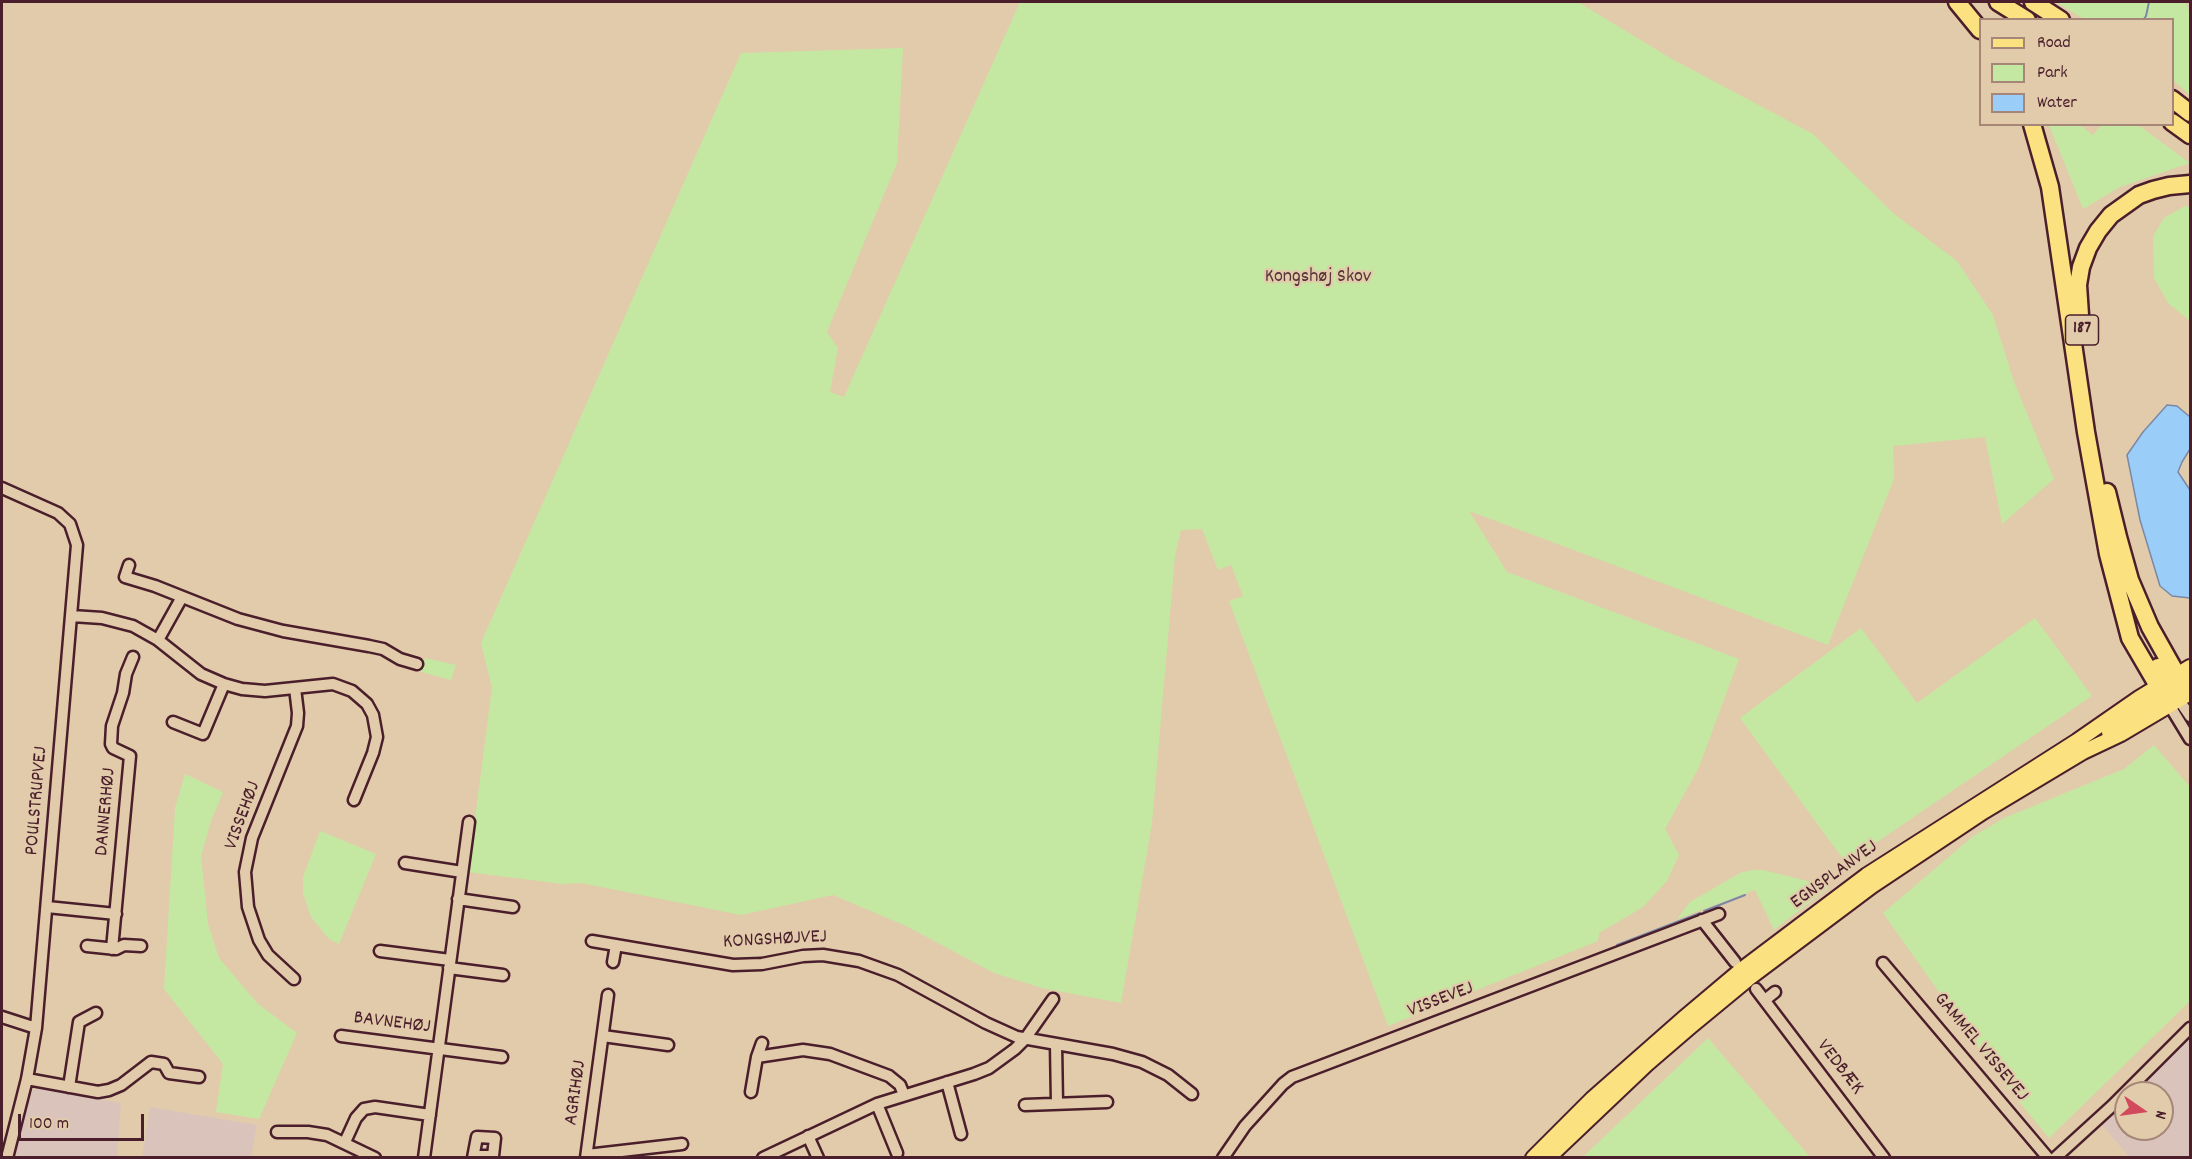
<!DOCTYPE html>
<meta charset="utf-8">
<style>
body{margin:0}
#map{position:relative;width:2192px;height:1159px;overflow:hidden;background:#e2cbab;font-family:Dekko,sans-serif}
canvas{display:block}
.frame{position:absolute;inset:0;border:3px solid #4a1f2b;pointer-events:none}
.legend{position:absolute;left:1979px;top:18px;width:195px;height:108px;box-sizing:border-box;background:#e2cbab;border:2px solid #a58678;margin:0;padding:8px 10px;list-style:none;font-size:18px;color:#4a1f2b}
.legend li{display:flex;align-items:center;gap:12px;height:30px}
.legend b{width:30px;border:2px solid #a58678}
.north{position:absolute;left:2114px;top:1081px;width:60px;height:60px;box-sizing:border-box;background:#e2cbab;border:2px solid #a58678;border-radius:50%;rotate:103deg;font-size:16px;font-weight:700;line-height:24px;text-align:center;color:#4a1f2b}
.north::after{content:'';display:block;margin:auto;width:21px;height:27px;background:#d1495b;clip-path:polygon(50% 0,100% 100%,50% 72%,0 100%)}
.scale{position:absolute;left:18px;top:1114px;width:126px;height:27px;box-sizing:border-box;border:3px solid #4a1f2b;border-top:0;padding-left:8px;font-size:18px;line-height:21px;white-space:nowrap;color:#4a1f2b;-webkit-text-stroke:4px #e2cbab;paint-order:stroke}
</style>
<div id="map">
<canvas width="2192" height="1159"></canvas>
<div class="frame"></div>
<ul class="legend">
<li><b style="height:8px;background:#fbe180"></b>Road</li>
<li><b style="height:16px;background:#c4e8a1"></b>Park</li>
<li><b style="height:16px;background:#9acef8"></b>Water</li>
</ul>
<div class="north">N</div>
<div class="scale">100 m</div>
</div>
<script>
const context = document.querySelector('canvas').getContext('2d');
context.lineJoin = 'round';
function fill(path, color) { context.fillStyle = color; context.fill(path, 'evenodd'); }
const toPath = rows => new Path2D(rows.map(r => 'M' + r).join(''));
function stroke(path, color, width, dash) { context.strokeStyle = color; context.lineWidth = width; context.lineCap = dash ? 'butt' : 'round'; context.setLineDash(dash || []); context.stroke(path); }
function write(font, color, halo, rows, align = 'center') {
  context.font = font + ' Dekko,sans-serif'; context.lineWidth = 4.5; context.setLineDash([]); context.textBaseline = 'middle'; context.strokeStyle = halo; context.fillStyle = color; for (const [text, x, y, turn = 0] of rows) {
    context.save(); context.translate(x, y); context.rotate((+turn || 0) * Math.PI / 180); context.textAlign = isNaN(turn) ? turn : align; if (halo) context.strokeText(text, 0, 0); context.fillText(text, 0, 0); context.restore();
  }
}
fill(toPath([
 [2190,1035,2190,1157,2129,1157,2102,1125,2126,1100,2126,1129,2162,1129,2162,1093,2133,1093],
 [36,1088,121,1103,117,1157,23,1158,15,1155,32,1091],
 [150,1107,257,1125,251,1157,142,1157]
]), '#dac3bb');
fill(toPath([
 [1020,2,1578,2,1672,59,1813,134,1893,213,1957,261,1993,315,2014,382,2054,479,2002,524,1985,437,1893,446,1894,479,1828,645,1469,511,1507,572,1739,659,1699,767,1665,829,1679,855,1667,881,1643,907,1599,933,1598,941,1388,1026,1229,601,1243,596,1231,565,1218,570,1202,529,1181,530,1175,556,1152,823,1121,1003,1042,988,994,973,906,926,833,895,741,915,581,883,562,884,468,872,492,688,481,643,741,53,903,48,897,163,827,332,838,348,830,392,844,397],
 [2056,2,2186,2,2190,16,2190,95,2173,80,2172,20,2084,19],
 [2049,125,2080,125,2093,135,2101,125,2138,125,2190,163,2120,187,2083,209],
 [2185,206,2190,207,2190,321,2168,303,2154,278,2153,236,2164,218],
 [2035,618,2092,696,1846,863,1740,718,1861,628,1917,703],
 [425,658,456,665,451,680,421,672],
 [2154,745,2190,787,2190,1001,2049,1138,2002,1081,1883,913,1972,837,2004,818,2124,769],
 [185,774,223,792,211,821,201,856,208,924,219,958,258,1004,297,1033,259,1119,216,1112,223,1064,164,989,175,808],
 [320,831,376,854,339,944,329,939,311,917,303,893,303,877],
 [1752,870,1763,870,1828,886,1828,888,1774,930,1755,890,1677,919,1690,902,1740,873],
 [1708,1038,1810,1157,1583,1157]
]), '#c4e8a1');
const water = toPath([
 [2167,405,2177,406,2190,417,2190,449,2182,462,2178,472,2190,490,2190,598,2172,596,2160,586,2140,520,2127,455,2143,432,2167,405]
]);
fill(water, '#9acef8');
stroke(water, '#7a88a6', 1.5);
stroke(toPath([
 [2143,20,2146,16,2149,2],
 [1704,911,1745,895],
 [1617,945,1700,913]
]), '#7a88a6', 2);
const minor = toPath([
 [2,488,58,513,70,524,77,545,36,1028,27,1079,7,1158],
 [129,565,125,577,155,586,238,619,283,631,369,646,383,649,400,659,417,664],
 [72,616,102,618,133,626,158,640,201,674,224,684,242,689,265,691,333,684,352,691,367,704,373,715,377,737,373,753,354,800],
 [158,640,182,597],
 [2175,694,2190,716],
 [2165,698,2190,739],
 [173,722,203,734,224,684],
 [405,863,462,872],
 [458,899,513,907],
 [47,907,116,914],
 [1702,920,1735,962],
 [592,941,733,965,762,964,803,956,823,955,859,961,898,975,986,1023,1017,1037,1113,1054,1142,1062,1168,1075,1192,1094],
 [87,946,116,949,124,945,141,946],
 [112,949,130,756,113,748,111,744,112,726,123,693,126,674,133,657],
 [380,951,450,960],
 [613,962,616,945],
 [1883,963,2048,1158],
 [449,968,503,975],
 [294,979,268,955,259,940,248,907,245,872,252,838,297,726,298,713,295,688],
 [1756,989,1884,1158],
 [1765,1000,1775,992],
 [2,1017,36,1028],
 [341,1036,502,1057],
 [603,1036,668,1045],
 [1056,1044,1057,1104],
 [757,1057,762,1043],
 [27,1079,98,1092,109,1090,121,1085,151,1062,164,1064,169,1073,199,1077],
 [947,1082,961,1134],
 [69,1087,79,1022,96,1013],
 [751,1092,757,1057,803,1050,830,1054,889,1076,900,1085,904,1095],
 [877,1104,897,1153],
 [1025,1105,1107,1102],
 [277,1132,308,1132,327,1135,375,1158],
 [808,1136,818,1158],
 [345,1142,356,1118,364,1109,375,1107,430,1115],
 [587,1155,682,1144],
 [424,1158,469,822],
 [473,1158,477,1137,495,1138,493,1156,474,1156],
 [586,1158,608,995],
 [763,1158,877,1104,974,1074,989,1068,1015,1049,1025,1039,1053,999],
 [1223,1158,1245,1126,1283,1084,1292,1077,1719,914],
 [2055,1158,2112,1106,2190,1028]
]);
const major = toPath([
 [2172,695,2190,679],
 [2109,732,2164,696,2173,688,2176,680],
 [1533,1158,1592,1099,1684,1018,1741,970,1867,875,2077,741,2139,698,2190,667],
 [1548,1158,1647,1064,1690,1027,1748,979,1872,886,1983,812,2083,752,2121,734,2190,693]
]);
const highway = toPath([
 [1957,2,1980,30],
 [1998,2,2027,20],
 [2033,2,2061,20],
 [2172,99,2190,113],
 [2172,122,2190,135],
 [2032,124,2050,187,2086,432,2108,554,2130,638,2158,686],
 [2080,315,2078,285,2081,267,2088,248,2098,231,2111,215,2139,195,2153,190,2169,186,2190,184],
 [2107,492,2118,537,2130,580,2150,627,2177,675],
 [2158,667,2173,688,2188,694]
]);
stroke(minor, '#4a1f2b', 15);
stroke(major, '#4a1f2b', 18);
stroke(highway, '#4a1f2b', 21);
stroke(minor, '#e2cbab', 10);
stroke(major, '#fbe180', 14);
stroke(highway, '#fbe180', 16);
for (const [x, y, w] of [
 [2082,330,33]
]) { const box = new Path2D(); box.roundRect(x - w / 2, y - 15, w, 30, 4.5); context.fillStyle = '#e2cbab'; context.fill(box); stroke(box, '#4a1f2b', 1.5); }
write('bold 18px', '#4a1f2b', null, [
 ["187",2082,330]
]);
write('20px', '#563337', '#e2cbab', [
 ["Kongshøj Skov",1318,278]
]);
write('20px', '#4a1f2b', '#e2cbab', [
 ["POULSTRUPVEJ",38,801,-85],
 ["DANNERHØJ",107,812,-85],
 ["VISSEHØJ",244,816,-70],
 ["EGNSPLANVEJ",1835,876,-36],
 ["KONGSHØJVEJ",775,941,-3],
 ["VISSEVEJ",1441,1001,-21],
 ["BAVNEHØJ",392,1024,7],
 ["GAMMEL VISSEVEJ",1980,1048,50],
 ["VEDBÆK",1839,1068,52],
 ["AGRIHØJ",577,1093,-82]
]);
</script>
